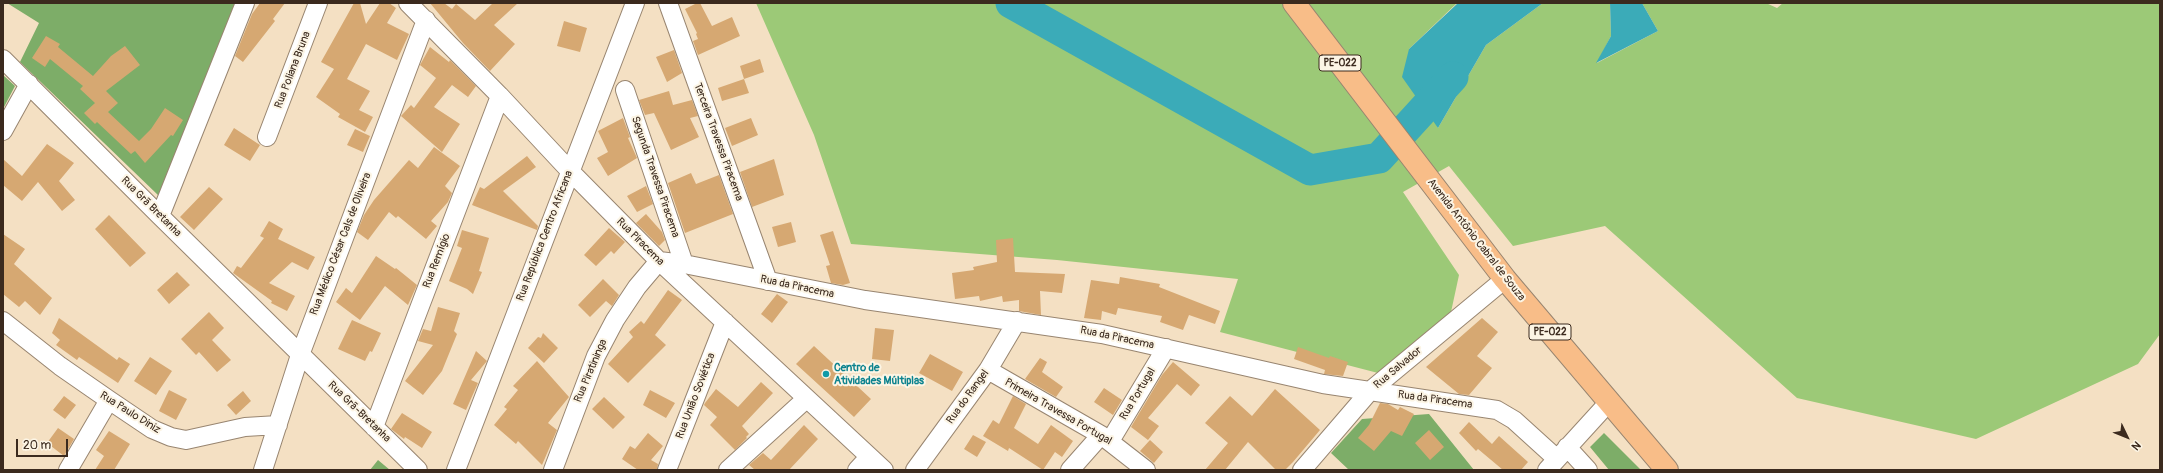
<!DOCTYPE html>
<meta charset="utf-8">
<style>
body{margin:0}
#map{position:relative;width:2163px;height:473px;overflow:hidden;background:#f4e0c3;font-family:Pangolin,sans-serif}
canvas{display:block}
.frame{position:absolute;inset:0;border:4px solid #3b2a1e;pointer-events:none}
.north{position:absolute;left:2107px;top:417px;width:40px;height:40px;-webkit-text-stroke:3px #fcf5e5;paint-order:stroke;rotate:133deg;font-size:11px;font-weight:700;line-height:16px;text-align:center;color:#3b2a1e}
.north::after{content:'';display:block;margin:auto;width:14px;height:18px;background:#3b2a1e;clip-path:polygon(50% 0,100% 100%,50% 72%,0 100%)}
.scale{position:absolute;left:16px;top:439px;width:52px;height:18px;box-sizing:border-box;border:2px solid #3b2a1e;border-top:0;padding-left:5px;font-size:12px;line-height:14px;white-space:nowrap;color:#3b2a1e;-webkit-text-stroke:3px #fcf5e5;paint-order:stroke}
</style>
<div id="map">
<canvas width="2163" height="473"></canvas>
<div class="frame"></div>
<div class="north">N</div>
<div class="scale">20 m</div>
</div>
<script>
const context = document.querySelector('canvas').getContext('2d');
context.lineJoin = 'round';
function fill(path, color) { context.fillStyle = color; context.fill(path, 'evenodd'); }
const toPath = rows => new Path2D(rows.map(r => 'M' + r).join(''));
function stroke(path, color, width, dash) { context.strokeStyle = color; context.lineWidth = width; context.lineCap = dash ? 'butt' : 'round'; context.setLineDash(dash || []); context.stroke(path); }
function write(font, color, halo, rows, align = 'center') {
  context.font = font + ' Pangolin,sans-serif'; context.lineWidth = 4; context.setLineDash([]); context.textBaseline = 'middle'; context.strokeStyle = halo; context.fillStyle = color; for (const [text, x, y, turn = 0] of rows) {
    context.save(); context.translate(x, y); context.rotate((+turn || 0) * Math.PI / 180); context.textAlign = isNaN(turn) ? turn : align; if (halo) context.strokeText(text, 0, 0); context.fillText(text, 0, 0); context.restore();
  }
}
fill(toPath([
 [756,3,1457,3,1409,49,1438,128,1486,45,1543,3,1610,3,1611,36,1597,63,1658,31,1642,3,1766,3,1777,8,1783,3,2160,3,2160,334,2138,364,1976,439,1797,398,1605,226,1513,246,1449,166,1403,192,1459,275,1451,312,1411,351,1378,373,1220,332,1238,279,1057,260,851,244,814,135]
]), '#9cc977');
fill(toPath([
 [7,3,235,3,159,196,20,62,39,23],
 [3,75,15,86,3,109],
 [1429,414,1474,470,1349,470,1331,453,1362,419],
 [1604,433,1641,470,1609,470,1590,447],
 [378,460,390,470,370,470]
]), '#7dad68');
fill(toPath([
 [1458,3,1543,3,1486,45,1438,128,1402,77,1409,49],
 [1610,3,1642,3,1658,31,1596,63,1611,36]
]), '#3babb8');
stroke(toPath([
 [1011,3,1310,170,1379,158,1453,77]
]), '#3babb8', 31);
fill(toPath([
 [260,3,285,3,273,19,275,21,243,62,235,56,252,14],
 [354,3,360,3,366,24,380,3,389,3,396,8,387,23,409,34,397,60,366,44,347,79,370,91,359,110,373,117,365,132,338,117,340,114,316,97,334,69,321,62],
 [430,3,444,3,452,9,456,4,475,20,493,3,518,3,494,25,515,44,490,71,463,43],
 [697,3,700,3,712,26,732,17,740,36,698,55,693,41,698,39,696,34,697,33,685,9],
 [564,21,587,28,580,52,557,46],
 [46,36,60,44,58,47,93,76,111,56,125,46,140,65,106,91,118,103,108,112,139,141,151,129,165,108,183,120,173,136,171,135,145,163,135,151,131,154,97,122,95,124,84,113,95,103,80,89,83,86,50,59,45,67,32,58],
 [430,47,449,62,450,60,476,86,468,97,452,85,434,107,460,124,442,152,401,116,411,105,414,108,436,78,420,65],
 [674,50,682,73,667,82,656,57],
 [760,59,764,72,744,79,740,66],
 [744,79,749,93,722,101,718,88],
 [669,91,673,105,692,100,698,116,690,118,699,137,671,150,654,113,645,115,639,100],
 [623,118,630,137,628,138,637,158,608,176,597,158,608,152,598,131],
 [751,118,758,135,732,146,725,128],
 [234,128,260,145,250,161,224,145],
 [355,129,370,136,363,152,347,145],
 [47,144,74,163,59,181,75,200,62,211,38,182,22,201,3,185,3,159,22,176],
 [434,147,460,166,445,186,452,193,448,202,431,221,437,226,426,239,398,216,396,218,389,212,368,240,357,232,364,215,374,200,409,160,418,168],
 [527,156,536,167,503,191,538,226,537,230,472,205,480,187,484,189],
 [774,159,784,195,752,207,740,172],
 [691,173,696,184,719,175,733,214,685,233,668,183],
 [646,186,653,204,637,212,627,196],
 [209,187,223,199,194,230,180,217],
 [646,214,662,232,665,240,659,246,636,223],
 [109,215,146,253,130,267,95,229],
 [269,221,283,229,278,239,315,257,308,270,292,262,269,283,295,296,287,311,271,303,272,301,233,273,237,266,241,268,264,238,260,236],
 [791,222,796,242,778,247,772,227],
 [609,228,625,242,614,254,611,251,596,266,584,255],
 [462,230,489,238,479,271,482,272,473,294,467,289,449,281,462,248,457,246],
 [833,231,850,283,843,285,831,283,826,266,830,265,820,235],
 [3,234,25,249,14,264,52,298,40,315,25,301,19,307,3,294],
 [1013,238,1015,272,1065,274,1062,293,1040,291,1041,315,1019,311,1019,300,1003,302,1002,296,980,301,979,296,955,299,952,273,974,270,973,267,997,262,996,240],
 [376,256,395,269,396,268,417,285,408,305,385,286,360,320,336,302,346,288,352,293],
 [177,272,190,285,169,304,157,290],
 [1120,277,1160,284,1159,287,1220,311,1215,324,1189,315,1183,330,1160,322,1162,316,1118,308,1116,315,1102,311,1101,320,1084,318,1091,280,1119,284],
 [603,279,619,295,612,306,606,301,590,317,578,305],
 [668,290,682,300,655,335,666,345,628,383,608,364,633,337,629,332,641,321,644,324],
 [777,294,788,302,772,323,761,314],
 [438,307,460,313,454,331,457,334,442,371,423,395,405,381,433,345,418,341,423,329,431,331],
 [209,312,224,328,212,340,231,360,217,372,199,352,196,355,181,339],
 [59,318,117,360,119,357,130,364,118,383,79,357,77,360,56,345,60,340,52,333],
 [1482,318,1498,332,1477,356,1492,368,1469,395,1459,394,1426,367],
 [352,320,381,333,372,352,370,351,365,361,338,349],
 [875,328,894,330,890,361,872,359],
 [543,333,558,348,544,363,528,348,538,337,541,338],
 [814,346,871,399,854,417,796,364],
 [1298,347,1329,358,1330,356,1348,362,1343,376,1324,374,1325,370,1294,359],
 [476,351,487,361,471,380,478,383,466,410,453,404],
 [930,354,963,372,952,391,919,373],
 [150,357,172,371,156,395,134,381],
 [1040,358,1047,362,1042,372,1063,387,1056,397,1025,379],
 [537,361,569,397,548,423,557,430,542,465,518,441,516,444,494,425,507,409,504,407,518,390,513,386],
 [1173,362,1200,385,1191,396,1177,384,1148,418,1159,426,1148,440,1131,427,1162,375],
 [761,382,773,393,742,426,749,434,746,437,747,438,735,450,710,425,717,417,704,405,705,403,716,389,738,407],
 [1104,388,1122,400,1113,415,1094,402],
 [1275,389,1320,430,1293,462,1285,470,1276,470,1248,442,1225,470,1205,470,1228,443,1205,423,1230,396,1252,416],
 [169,390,187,399,176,420,159,411],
 [650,390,675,403,666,418,643,405],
 [243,391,251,401,236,415,227,405],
 [64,396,76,405,65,419,53,410],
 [1013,396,1026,404,1014,428,1038,444,1051,425,1073,441,1062,457,1055,452,1043,470,1009,448,1008,451,983,436,993,420,999,424],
 [604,397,625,417,613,429,592,409],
 [1380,403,1388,404,1398,410,1400,407,1414,414,1402,436,1391,431,1374,451,1358,438,1369,425],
 [402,413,432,432,422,448,405,437,404,439,391,429],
 [1469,422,1492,444,1499,436,1528,462,1521,470,1503,470,1478,449,1476,451,1459,433],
 [804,425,818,439,789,470,755,470,749,465,763,453,771,460],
 [58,428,74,439,64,456,47,443],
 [1429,430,1444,447,1430,460,1415,443],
 [109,431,130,444,114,470,95,470,104,456,96,450],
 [648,433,663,446,651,460,658,464,657,470,638,470,622,459,630,446,635,449],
 [973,435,986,442,977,457,964,449],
 [1150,440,1163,452,1154,463,1140,451]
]), '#d6a872');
const minor = toPath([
 [408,3,500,96,570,171,659,261,884,470],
 [668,3,768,281],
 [3,59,160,216,418,470],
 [625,90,684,264],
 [3,131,29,84],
 [267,137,318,3],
 [160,216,245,3],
 [3,321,60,366,109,400,152,429,171,437,186,440,245,427,278,425],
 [988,370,1101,435,1146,470],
 [374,427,500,96],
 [1110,441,1166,348],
 [1567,447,1588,470],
 [68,470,109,400],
 [263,470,300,355,426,20],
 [456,470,635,3],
 [553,470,596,356,615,320,637,287,659,261,684,264,865,300,1102,334,1323,384,1497,410,1514,420,1557,459],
 [667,470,725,322],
 [728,470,806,399],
 [857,470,869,457],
 [915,470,988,370,1017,321],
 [1070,470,1101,435],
 [1302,470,1370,391,1505,279],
 [1547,470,1609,402]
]);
const primary = toPath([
 [1294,3,1505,279,1667,470]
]);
stroke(minor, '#988570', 20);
stroke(primary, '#988570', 24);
stroke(minor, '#fff', 18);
stroke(primary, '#f8bd88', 22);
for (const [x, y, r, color] of [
 [826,374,4,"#0f9aa8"]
]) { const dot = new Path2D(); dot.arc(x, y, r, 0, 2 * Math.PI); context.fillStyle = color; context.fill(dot); stroke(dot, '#fcf5e5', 1.5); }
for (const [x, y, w] of [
 [1340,63,42],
 [1550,332,42]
]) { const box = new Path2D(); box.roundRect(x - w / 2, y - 8, w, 16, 3); context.fillStyle = '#fcf5e5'; context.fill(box); stroke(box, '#3b2a1e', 1); }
write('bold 10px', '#3b2a1e', null, [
 ["PE-022",1340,63],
 ["PE-022",1550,332]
]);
write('11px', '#3b2a1e', '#fcf5e5', [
 ["Rua Poliana Bruna",293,70,-69],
 ["Terceira Travessa Piracema",718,142,70],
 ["Segunda Travessa Piracema",655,177,71],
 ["Rua Grã Bretanha",151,207,45],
 ["Rua República Centro Africana",545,236,-69],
 ["Avenida Antônio Cabral de Souza",1476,240,52],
 ["Rua Piracema",640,242,45],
 ["Rua Médico César Cals de Oliveira",341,244,-69],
 ["Rua Remígio",437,261,-69],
 ["Rua da Piracema",797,287,12],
 ["Rua da Piracema",1117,338,12],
 ["Rua Salvador",1398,368,-40],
 ["Rua Piratininga",591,371,-67],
 ["Rua Portugal",1138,394,-59],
 ["Rua União Soviética",696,396,-69],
 ["Rua do Rangel",968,397,-54],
 ["Rua da Piracema",1435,400,8],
 ["Rua Grã-Bretanha",359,412,44],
 ["Primeira Travessa Portugal",1058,412,30],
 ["Rua Paulo Diniz",130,413,32]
]);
write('bold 11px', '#0d838f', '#fcf5e5', [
 ["Centro de",834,368],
 ["Atividades Múltiplas",834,381]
], 'left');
</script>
